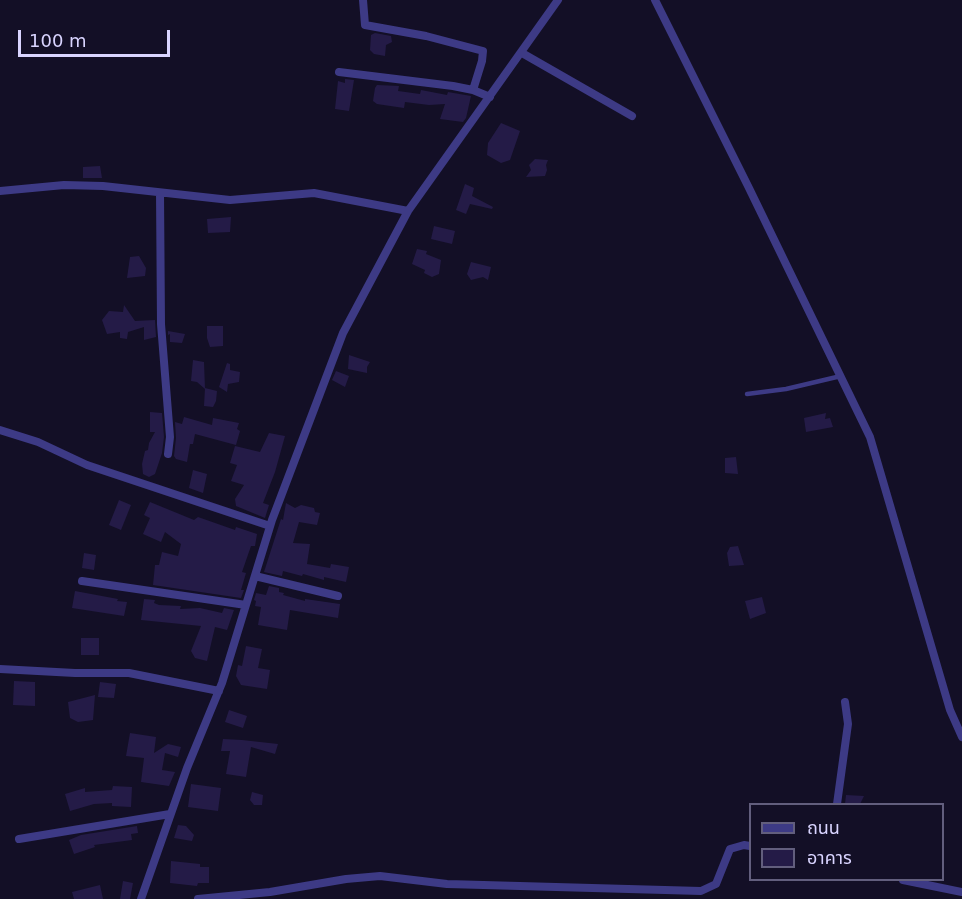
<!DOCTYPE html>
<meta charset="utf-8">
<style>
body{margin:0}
#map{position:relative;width:962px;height:899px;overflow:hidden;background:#130f26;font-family:"DejaVu Sans","Noto Sans Thai",sans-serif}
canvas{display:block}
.legend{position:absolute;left:749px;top:803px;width:195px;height:78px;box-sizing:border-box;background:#130f26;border:2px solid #625e7d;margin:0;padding:8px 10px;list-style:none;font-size:18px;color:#d9d4ff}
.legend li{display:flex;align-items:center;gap:12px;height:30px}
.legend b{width:30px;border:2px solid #625e7d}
.scale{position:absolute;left:18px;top:30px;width:152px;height:27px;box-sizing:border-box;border:3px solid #d9d4ff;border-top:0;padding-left:8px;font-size:18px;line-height:21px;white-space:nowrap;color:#d9d4ff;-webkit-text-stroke:4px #130f26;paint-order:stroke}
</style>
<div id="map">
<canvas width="962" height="899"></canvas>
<ul class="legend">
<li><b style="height:8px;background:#3d3a85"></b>ถนน</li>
<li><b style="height:16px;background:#241b47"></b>อาคาร</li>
</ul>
<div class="scale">100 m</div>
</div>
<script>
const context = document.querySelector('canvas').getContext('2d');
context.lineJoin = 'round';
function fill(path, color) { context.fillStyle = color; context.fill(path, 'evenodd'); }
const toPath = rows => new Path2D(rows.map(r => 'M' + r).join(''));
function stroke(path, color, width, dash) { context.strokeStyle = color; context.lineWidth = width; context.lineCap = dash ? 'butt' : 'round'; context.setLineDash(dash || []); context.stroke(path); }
fill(toPath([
 [375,33,391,36,392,42,386,45,385,56,374,54,370,50,371,35],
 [345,79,354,80,349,111,335,109,338,81,345,83],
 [377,85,399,86,398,91,420,94,421,90,447,95,448,92,471,96,466,118,463,122,440,119,445,104,429,105,405,102,404,108,377,104,373,101,375,88],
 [501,123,520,131,510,160,501,163,487,155,488,143],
 [535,159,548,160,546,165,547,170,545,176,526,177,531,170,529,165],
 [100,166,102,178,83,178,83,167],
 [465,184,474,188,472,196,493,207,492,209,470,204,466,214,456,210],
 [231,217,230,232,208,233,207,219],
 [434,226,455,231,452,244,431,239],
 [417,249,427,251,426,254,441,260,439,274,432,277,424,273,425,270,412,264],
 [139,256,146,268,145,276,127,278,130,257],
 [471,262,491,267,488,280,483,277,471,280,467,274],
 [124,305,135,321,155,320,156,337,144,340,144,327,128,332,127,339,120,338,120,332,107,334,102,320,109,311,123,312],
 [207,326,223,326,223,346,210,347,207,338],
 [168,331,185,334,182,343,170,342,170,334,168,335],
 [349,355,370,362,367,367,367,373,348,369],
 [193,360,204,362,205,389,197,382,191,381],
 [227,363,230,364,230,370,240,372,239,382,228,384,227,392,219,387],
 [336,371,349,376,345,387,332,380],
 [205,388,217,391,216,401,213,407,204,406],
 [150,412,162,413,164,437,162,453,155,474,149,477,143,474,142,464,145,451,148,450,149,443,155,432,150,432],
 [826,413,825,419,830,418,833,427,806,432,804,418],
 [184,417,212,425,213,418,239,423,237,429,240,431,236,445,195,434,193,444,190,444,187,462,176,459,174,456,176,438,175,422,182,424],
 [269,433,285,436,275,472,263,503,269,505,265,518,236,506,235,499,244,485,231,481,237,465,230,463,235,446,260,452],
 [736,457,738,474,725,473,725,458],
 [193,470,207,474,203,493,189,488],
 [119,500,131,505,121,530,109,525],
 [150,502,194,520,198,517,235,530,236,527,257,534,255,546,251,546,242,572,246,573,241,590,244,590,241,598,153,585,155,565,159,565,162,552,178,556,181,544,165,532,161,542,143,534,150,518,144,515],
 [286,503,295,508,301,505,314,508,315,512,320,513,317,525,299,522,293,543,310,544,307,564,330,568,331,564,349,567,346,582,324,577,324,580,303,574,302,576,283,571,282,576,264,572,281,519,283,520],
 [738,546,744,565,729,566,727,553,730,547],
 [84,553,96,555,94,570,82,568],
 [269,586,279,588,279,592,284,593,283,595,305,601,305,599,340,604,338,618,290,610,287,630,258,625,261,607,255,606,256,601,254,600,256,593,266,595],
 [75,591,118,599,117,601,127,602,124,616,72,608],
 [762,597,766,613,750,619,745,601],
 [144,599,155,600,154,603,159,605,181,606,180,609,200,608,222,613,224,608,234,610,227,630,215,627,207,661,195,658,191,651,201,626,141,620],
 [81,638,99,638,99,655,81,655],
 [246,646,262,649,258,668,270,670,267,689,241,685,236,676,238,665,242,666],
 [14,681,35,682,35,706,13,705],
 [100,682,116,684,114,698,98,697],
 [95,695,93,720,78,722,70,718,68,702],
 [229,710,247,716,243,728,225,722],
 [130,733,156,737,154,753,168,744,181,747,178,757,165,753,162,770,175,772,169,786,141,782,144,758,126,756],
 [223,739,242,740,278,744,275,754,251,747,246,777,226,774,230,751,221,751],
 [191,784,221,788,218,811,188,807],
 [113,786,132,787,131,807,112,806,112,803,94,804,70,811,65,794,85,788,85,792,112,790],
 [252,792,263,795,262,805,254,805,250,800],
 [846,795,864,796,860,804,845,804],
 [178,825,186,826,194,835,192,841,174,838],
 [137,826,138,833,131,834,132,840,94,845,95,847,74,854,69,840,81,835],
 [171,861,200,864,200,867,209,867,209,883,198,883,197,886,170,883],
 [123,881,133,883,130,899,120,899],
 [100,885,103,899,74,899,72,892]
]), '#241b47');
stroke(toPath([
 [747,394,786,389,841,376]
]), '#3d3a85', 4.5);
stroke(toPath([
 [363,0,365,25,426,36,483,51,482,61,473,90],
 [655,0,748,186,870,437,950,710,962,737],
 [522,53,632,116],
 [339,72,453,86,473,90,490,97],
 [0,191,64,185,103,186,230,200,314,193,408,211],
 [160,193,161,324,170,437,168,454],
 [0,430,38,442,87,465,270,526],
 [255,576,338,596],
 [82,581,246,605],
 [0,669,75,673,129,673,219,691],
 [837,804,848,724,845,702],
 [19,839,170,814],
 [903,880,962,892],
 [141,899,187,768,222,683,272,520,343,333,408,211,558,0],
 [198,899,270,892,346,879,380,876,447,884,701,891,716,884,730,849,744,845,750,846]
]), '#3d3a85', 8);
</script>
